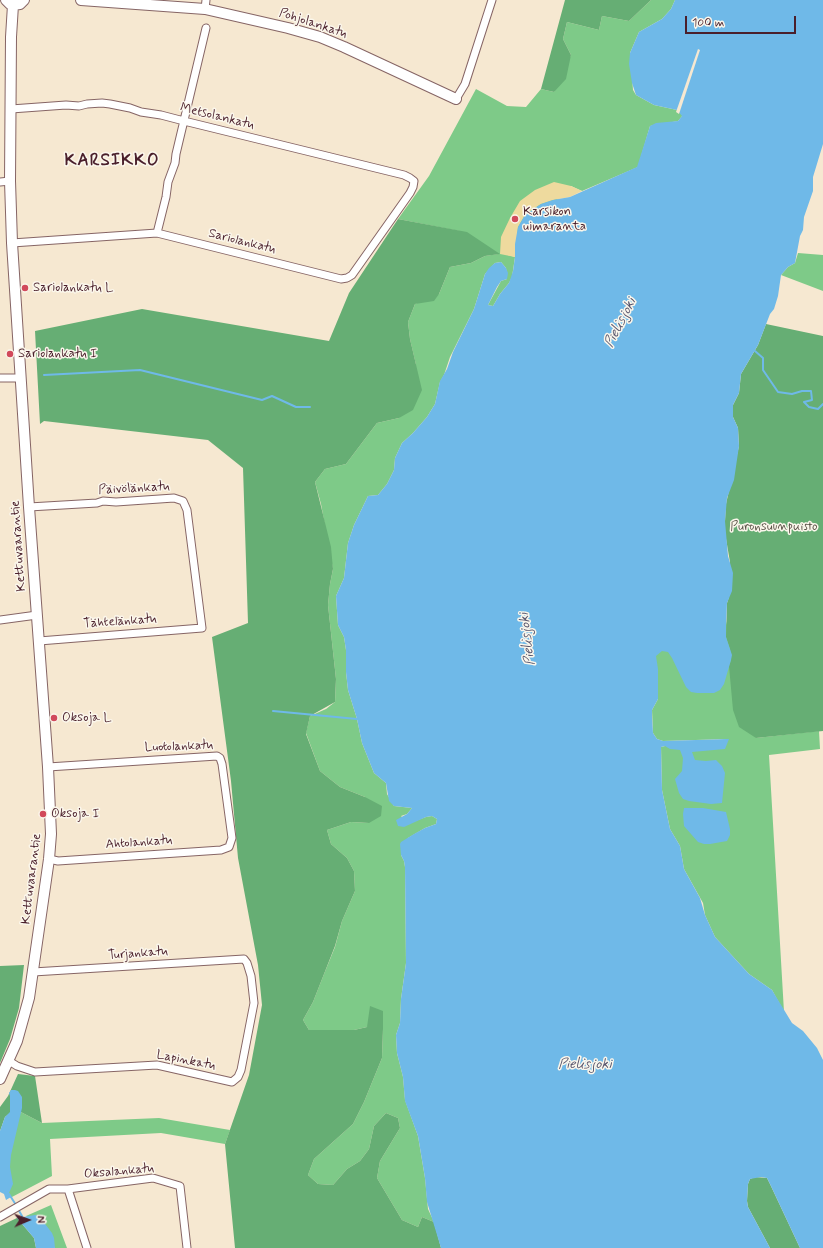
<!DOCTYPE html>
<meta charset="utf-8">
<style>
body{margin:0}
#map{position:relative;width:823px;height:1248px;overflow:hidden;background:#f6e8d1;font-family:Mynerve,sans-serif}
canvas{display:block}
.north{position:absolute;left:8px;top:1200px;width:40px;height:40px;-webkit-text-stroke:3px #fbf7ec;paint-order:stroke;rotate:88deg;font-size:11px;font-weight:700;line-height:16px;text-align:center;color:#4a1f2b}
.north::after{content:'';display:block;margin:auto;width:14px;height:18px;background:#4a1f2b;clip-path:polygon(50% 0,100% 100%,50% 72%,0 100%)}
.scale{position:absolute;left:685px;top:16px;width:111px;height:18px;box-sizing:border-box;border:2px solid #4a1f2b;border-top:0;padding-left:5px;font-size:12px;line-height:14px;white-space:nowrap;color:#4a1f2b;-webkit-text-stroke:3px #fbf7ec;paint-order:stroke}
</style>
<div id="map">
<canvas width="823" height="1248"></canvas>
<div class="north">N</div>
<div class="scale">100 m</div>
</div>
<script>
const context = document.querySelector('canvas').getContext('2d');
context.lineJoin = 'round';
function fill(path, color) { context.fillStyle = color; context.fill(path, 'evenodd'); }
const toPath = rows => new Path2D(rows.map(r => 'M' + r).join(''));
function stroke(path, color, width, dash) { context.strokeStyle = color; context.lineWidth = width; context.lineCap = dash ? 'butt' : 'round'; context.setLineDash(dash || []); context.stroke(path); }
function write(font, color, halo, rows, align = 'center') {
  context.font = font + ' Mynerve,sans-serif'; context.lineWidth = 3; context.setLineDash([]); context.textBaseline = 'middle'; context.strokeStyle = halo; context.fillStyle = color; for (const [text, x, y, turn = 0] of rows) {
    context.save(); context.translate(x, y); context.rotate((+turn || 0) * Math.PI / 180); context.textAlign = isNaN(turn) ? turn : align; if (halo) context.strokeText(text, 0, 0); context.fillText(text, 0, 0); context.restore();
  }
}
fill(toPath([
 [651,0,675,0,671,9,662,19,639,32,630,53,633,90,636,95,654,105,677,110,683,115,678,121,650,126,638,167,582,191,571,186,504,254,515,257,512,277,509,283,500,294,493,306,488,305,501,281,507,279,506,268,501,262,495,263,485,274,474,309,450,357,444,375,440,382,435,404,427,417,413,433,402,443,395,458,394,470,387,484,378,495,368,496,354,525,348,543,344,578,336,596,338,625,344,637,346,650,346,672,348,690,357,719,362,743,374,773,386,783,387,794,394,806,412,808,407,814,401,816,409,824,415,821,426,817,432,816,437,819,436,824,425,828,408,838,401,855,404,861,405,867,406,963,401,999,400,1023,396,1035,397,1053,403,1077,405,1100,418,1136,425,1178,428,1209,434,1222,422,1217,418,1227,402,1220,377,1178,380,1161,400,1128,398,1118,386,1113,374,1126,369,1149,360,1161,347,1169,333,1185,318,1184,308,1175,314,1159,353,1124,364,1102,382,1058,383,1029,383,1012,367,1027,354,1030,309,1030,303,1020,313,1002,324,974,335,947,342,921,355,891,354,871,347,858,331,844,327,830,351,822,369,823,365,797,340,787,320,771,306,733,310,716,326,709,335,702,336,679,328,605,330,584,333,569,321,504,315,482,325,469,346,464,377,423,399,418,416,365,410,339,408,322,415,304,439,294,450,267,471,263,485,256,498,254,459,231,398,219,429,176,476,89,507,106,526,107,541,89,554,92,571,55,563,39,567,22,599,30,602,16,629,21],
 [798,253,823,255,823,291,781,275,788,267,795,263],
 [687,469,756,738,819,731,820,749,769,755,784,1012,772,990,749,974,715,937,705,915,703,903,684,869,680,846,670,829,662,790,661,747,665,746,728,739,663,741,657,739,653,733,652,710,658,699,653,692,663,508],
 [15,1109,42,1123,159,1118,230,1130,225,1144,161,1133,50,1139,52,1176,10,1198,5,1181],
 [51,1205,67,1248,55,1248,26,1216]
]), '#7eca88');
fill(toPath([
 [565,0,651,0,629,21,602,16,599,30,567,22,563,39,571,55,566,79,554,92,541,89],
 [398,219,467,232,500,254,485,256,471,263,450,267,439,294,434,301,415,304,408,322,410,339,422,390,413,410,399,418,377,423,346,464,325,469,315,482,331,547,333,569,330,584,328,605,336,679,335,702,310,716,306,734,320,771,340,787,365,797,382,806,381,816,369,823,351,822,327,830,331,844,347,858,354,871,355,891,342,921,335,946,313,1002,303,1020,309,1030,354,1030,367,1027,370,1006,383,1011,383,1029,382,1058,364,1102,353,1124,314,1159,308,1175,318,1184,333,1185,347,1169,360,1161,369,1149,374,1126,386,1113,398,1118,400,1128,380,1161,377,1178,402,1220,418,1227,422,1217,434,1222,441,1248,235,1248,225,1144,249,1075,262,1005,258,965,238,858,231,781,212,637,248,623,243,468,208,440,44,421,40,424,35,331,142,309,329,341,349,293],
 [766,324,823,336,823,731,756,738,739,727,733,710,729,666,731,660,730,649,726,637,727,603,729,597,730,562,725,533,725,521,726,504,739,446,738,428,733,417,733,405,739,393,741,374,758,345],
 [24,965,19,1008,10,1039,0,1063,0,966],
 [18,1074,35,1076,42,1123,15,1109,5,1117,0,1131,0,1107,8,1096],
 [755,1177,767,1178,770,1184,800,1248,770,1248,748,1207,747,1201,748,1184,750,1179],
 [17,1218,34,1238,36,1248,0,1248,0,1226]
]), '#66ae74');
fill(toPath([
 [554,182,571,186,582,191,570,197,553,200,541,204,530,211,525,215,518,227,515,257,500,254,501,237,510,218,520,201,535,190]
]), '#eeda9e');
fill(toPath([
 [675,0,823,0,823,144,813,177,813,191,804,217,803,230,800,236,795,263,788,267,781,275,778,296,774,309,770,314,758,345,741,374,739,393,733,405,733,417,738,428,739,446,734,480,727,498,725,521,728,556,733,573,732,591,727,603,726,626,726,637,732,655,731,660,724,684,720,690,714,693,697,693,691,692,686,687,672,658,668,652,662,651,656,656,658,669,658,699,652,710,652,716,653,733,657,739,663,741,729,739,725,749,692,752,695,760,706,761,716,760,722,766,725,773,722,803,711,804,689,801,683,799,679,793,675,779,682,771,683,758,680,750,670,749,665,746,661,747,662,790,670,829,680,846,684,869,700,898,705,915,715,937,749,974,772,990,792,1023,803,1031,817,1048,823,1060,823,1248,800,1248,770,1184,767,1178,761,1177,750,1179,748,1184,747,1201,748,1207,770,1248,441,1248,427,1202,425,1178,418,1136,405,1101,403,1077,397,1053,396,1035,400,1023,401,999,406,963,405,867,404,861,401,855,400,844,401,842,414,834,425,828,436,824,437,819,432,816,426,817,404,827,398,826,396,820,407,814,412,808,394,806,389,801,386,783,374,773,362,743,357,719,348,690,346,672,346,650,344,637,338,625,336,596,344,578,348,543,354,525,368,496,378,495,387,484,394,470,395,458,402,443,413,433,427,417,435,404,440,381,447,369,453,352,474,309,485,274,489,268,495,263,501,262,506,268,508,273,507,279,501,281,497,287,488,305,493,306,500,294,509,283,513,271,515,257,515,244,518,227,525,215,541,204,553,200,570,197,637,167,650,126,656,123,678,121,682,116,677,110,654,105,636,95,632,83,629,64,630,53,639,32,662,19,671,9],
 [684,808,703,808,726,812,730,829,730,835,727,841,710,844,704,844,698,842,684,826,683,814],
 [11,1090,15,1090,18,1091,22,1097,22,1108,11,1155,10,1167,13,1184,9,1193,11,1197,6,1200,4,1194,0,1192,0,1131,5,1117,10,1112,10,1096,9,1093],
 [35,1215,39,1216,52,1233,54,1238,55,1248,36,1248,34,1238,17,1218]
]), '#6fb9e8');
fill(toPath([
 [698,49,700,50,679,114,676,112]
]), '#f6e8d1');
stroke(toPath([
 [755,351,763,358,763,370,778,392,792,394,802,391,811,391,812,400,804,402,809,407,818,409,823,404],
 [44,375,140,370,262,400,272,396,296,407,310,407],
 [273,711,357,719],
 [9,1194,16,1205],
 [18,1209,22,1216]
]), '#6fb9e8', 2);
const street = toPath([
 [205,9,206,0],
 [456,99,465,84,492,0],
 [11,109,66,105,79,106,87,104,102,103,110,104,130,108,141,112,161,115,184,121,404,175,410,178,414,181,413,187,410,193,352,275,347,278,341,279,157,233,12,243],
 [0,182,10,181],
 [157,233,166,197,168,182,175,163,176,154,206,28],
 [0,378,21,378],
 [29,507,97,503,103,501,116,502,174,498,183,501,187,510,202,628,39,641],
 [0,620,37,615],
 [48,767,217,756,220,758,222,764,232,838,229,847,221,850,58,861,49,859],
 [9,1061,17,1066,35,1072,157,1065,232,1082,238,1077,241,1070,254,1003,251,976,247,963,244,959,33,972],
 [68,1189,87,1248],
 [0,1217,49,1189,68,1189,153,1178,180,1186,187,1248]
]);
const secondary = toPath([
 [6,0,10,4,13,5,20,4,24,0],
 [81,0,205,9,288,28,320,37,344,47,456,99],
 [0,1079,17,1041,29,998,49,859,51,834,48,767,29,507,12,243,10,181,11,37,13,5]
]);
stroke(street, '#866565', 9);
stroke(secondary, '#866565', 12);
stroke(street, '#fff', 7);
stroke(secondary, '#fff', 10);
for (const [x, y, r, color] of [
 [515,219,4,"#d1495b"],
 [25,288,4,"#d1495b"],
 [10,354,4,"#d1495b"],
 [54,718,4,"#d1495b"],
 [43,814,4,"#d1495b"]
]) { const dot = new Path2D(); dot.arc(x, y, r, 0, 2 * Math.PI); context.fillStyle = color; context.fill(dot); stroke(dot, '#fbf7ec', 1.5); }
write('13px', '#4a1f2b', '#fbf7ec', [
 ["Pohjolankatu",313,24,18],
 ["Metsolankatu",217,117,14],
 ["Sariolankatu",242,242,14],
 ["Päivölänkatu",134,489,-3],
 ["Kettuvaarantie",19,546,-94],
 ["Tähtelänkatu",120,622,-4],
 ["Luotolankatu",179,747,-2],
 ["Ahtolankatu",139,843,-4],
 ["Kettuvaarantie",32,879,-83],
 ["Turjankatu",138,954,-4],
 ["Lapinkatu",186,1061,11],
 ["Oksalankatu",119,1172,-5]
]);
write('13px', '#4a1f2b', '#fbf7ec', [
 ["Karsikon",523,212],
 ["uimaranta",523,227],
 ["Sariolankatu L",33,288],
 ["Sariolankatu I",18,354],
 ["Oksoja L",62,718],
 ["Oksoja I",51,814]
], 'left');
write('13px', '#5a5247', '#fbf7ec', [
 ["Puronsuunpuisto",774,527]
]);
write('italic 14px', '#57556d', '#fbf7ec', [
 ["Pielisjoki",621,323,-63],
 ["Pielisjoki",528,639,-97],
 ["Pielisjoki",585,1065]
]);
context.letterSpacing = '1px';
write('bold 17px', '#4a1f2b', '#fbf7ec', [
 ["KARSIKKO",112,161]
]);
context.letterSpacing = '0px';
</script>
